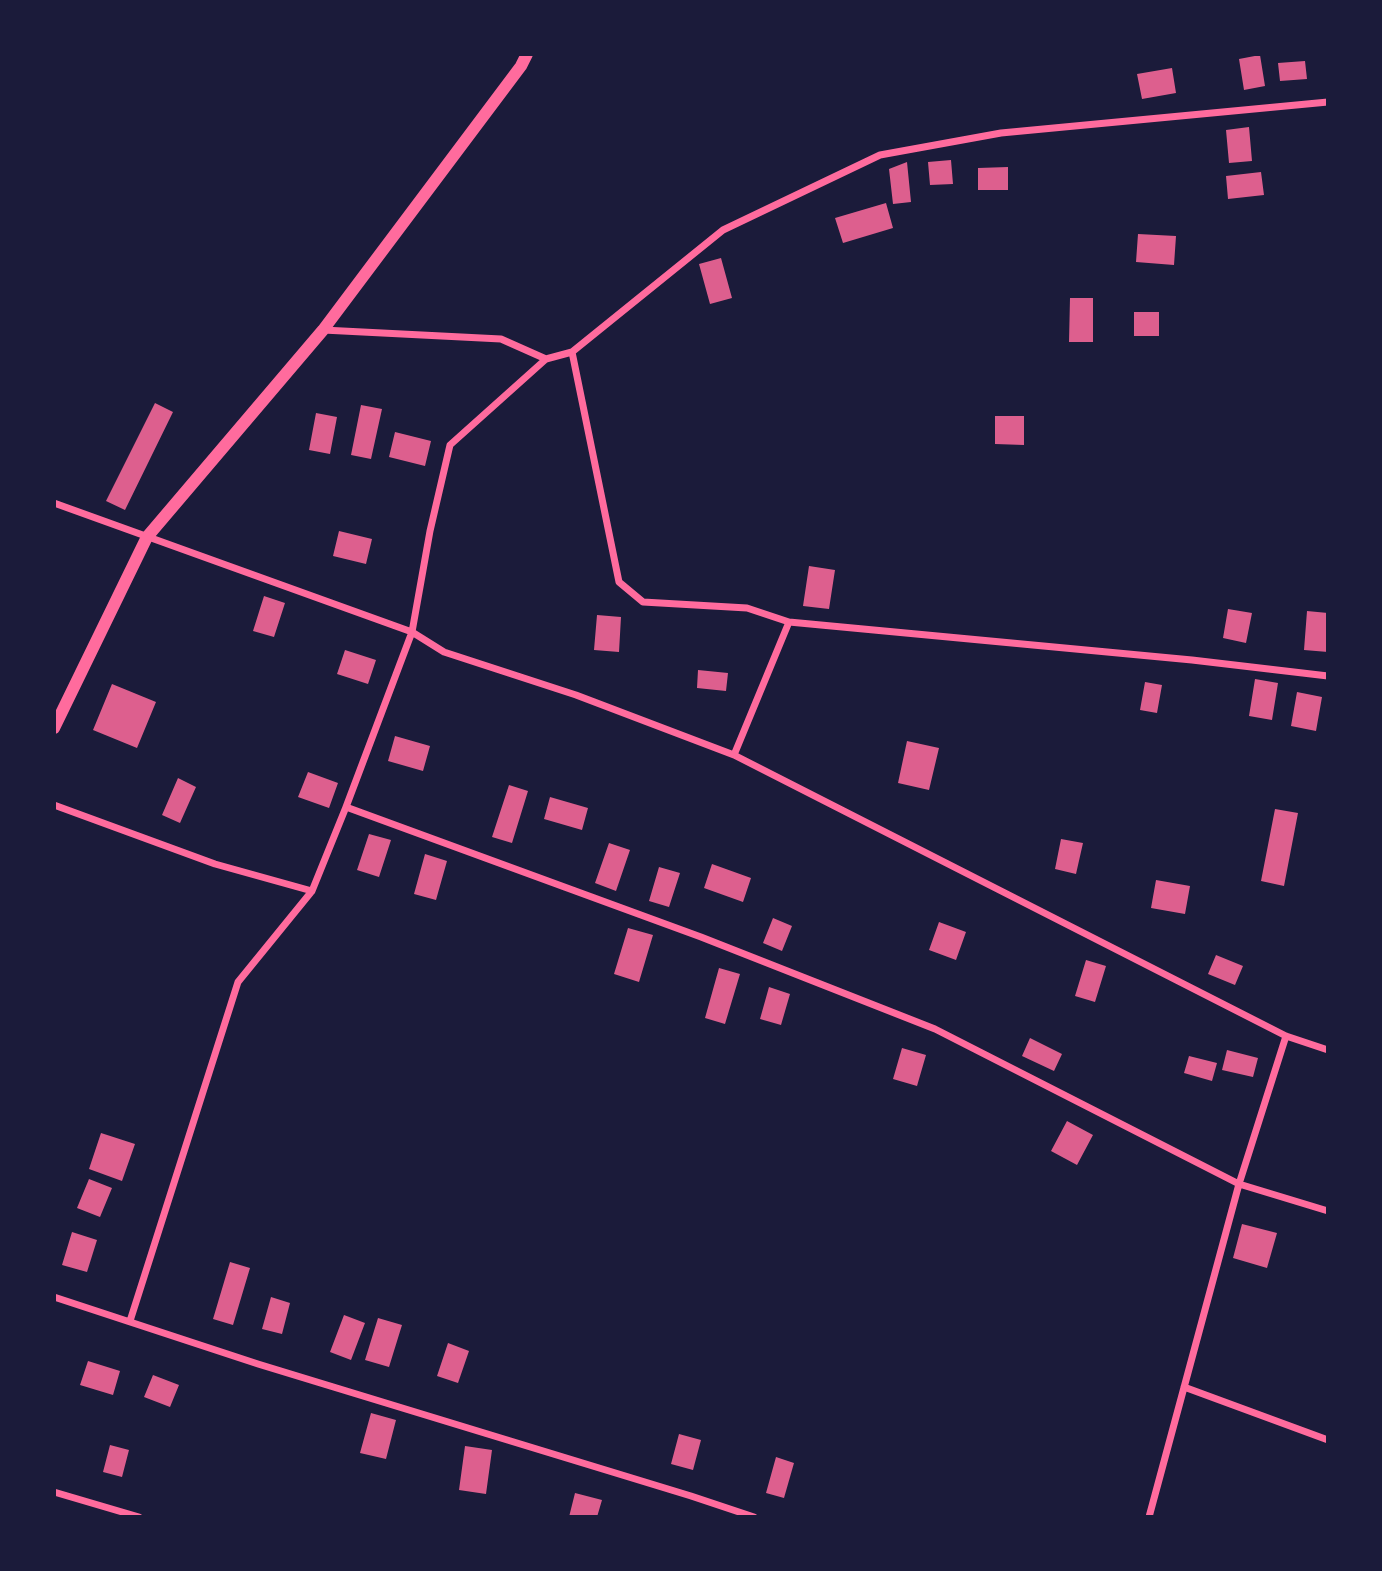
<!DOCTYPE html>
<style>
body{margin:0}
#map{position:relative;width:1382px;height:1571px;overflow:hidden;background:#1b1b3a;font-family:Commissioner,sans-serif}
canvas{display:block}
.frame{position:absolute;inset:0;border:56px solid #1b1b3a;pointer-events:none}
</style>
<div id="map">
<canvas width="1382" height="1571"></canvas>
<div class="frame"></div>
</div>
<script>
const context = document.querySelector('canvas').getContext('2d');
context.lineJoin = 'round';
function fill(path, color) { context.fillStyle = color; context.fill(path, 'evenodd'); }
const toPath = rows => new Path2D(rows.map(r => 'M' + r).join(''));
function stroke(path, color, width, dash) { context.strokeStyle = color; context.lineWidth = width; context.lineCap = dash ? 'butt' : 'round'; context.setLineDash(dash || []); context.stroke(path); }
fill(toPath([
 [1260,55,1265,86,1244,90,1239,59],
 [1305,61,1307,79,1280,81,1278,63],
 [1172,68,1176,93,1142,99,1137,74],
 [1249,127,1252,161,1229,163,1226,130],
 [951,160,953,184,930,185,928,162],
 [907,162,911,202,893,204,889,169],
 [1008,167,1008,190,978,190,978,168],
 [1261,172,1264,195,1228,199,1226,176],
 [886,203,893,228,843,243,835,218],
 [1138,234,1176,236,1174,265,1136,262],
 [721,258,732,298,710,304,699,264],
 [1070,298,1093,298,1093,342,1069,342],
 [1134,312,1159,312,1159,336,1134,336],
 [155,403,173,412,125,510,106,501],
 [361,405,382,409,371,459,351,455],
 [316,413,337,417,330,454,309,450],
 [995,416,1024,416,1024,445,995,444],
 [395,432,431,441,425,466,389,457],
 [339,531,372,539,366,564,333,556],
 [809,566,835,570,829,609,803,606],
 [264,596,285,603,274,637,253,631],
 [1228,609,1252,613,1246,643,1223,638],
 [1307,611,1328,613,1328,652,1304,650],
 [597,615,621,617,619,652,594,650],
 [345,650,376,660,368,684,337,674],
 [698,670,728,673,726,691,697,688],
 [1255,679,1278,683,1272,720,1249,716],
 [1145,682,1162,685,1157,713,1140,710],
 [112,684,156,702,137,748,93,730],
 [1297,692,1322,697,1316,731,1291,726],
 [395,736,430,746,423,771,388,761],
 [907,741,939,748,929,790,898,783],
 [308,772,338,783,329,808,298,797],
 [178,778,196,787,180,823,162,815],
 [509,785,528,791,512,843,492,837],
 [550,797,588,808,582,830,544,819],
 [1275,809,1298,813,1284,886,1261,881],
 [369,834,391,840,379,877,357,870],
 [1061,839,1083,843,1076,874,1055,869],
 [609,843,630,850,616,891,595,883],
 [425,854,447,861,436,900,414,894],
 [712,864,751,878,743,902,704,888],
 [659,867,680,873,669,907,649,901],
 [1156,880,1190,886,1185,914,1151,908],
 [773,918,792,926,782,951,763,943],
 [939,922,966,932,956,960,929,950],
 [628,928,653,935,639,982,614,974],
 [1216,955,1243,966,1235,985,1208,974],
 [1086,960,1106,966,1095,1002,1075,996],
 [719,968,740,974,725,1024,705,1018],
 [769,987,790,994,781,1025,760,1019],
 [1030,1038,1062,1054,1054,1071,1022,1056],
 [902,1048,926,1055,917,1086,893,1079],
 [1227,1050,1258,1058,1253,1077,1222,1070],
 [1189,1056,1217,1063,1212,1081,1184,1073],
 [1067,1121,1093,1135,1077,1165,1051,1151],
 [101,1133,135,1144,122,1181,89,1169],
 [89,1179,112,1188,100,1217,77,1208],
 [1242,1224,1277,1233,1267,1268,1233,1258],
 [72,1232,97,1240,87,1272,62,1265],
 [230,1262,250,1268,233,1325,213,1319],
 [271,1297,290,1303,282,1334,262,1329],
 [344,1315,365,1323,351,1360,330,1352],
 [378,1318,402,1325,389,1367,365,1360],
 [448,1343,469,1351,458,1383,437,1376],
 [88,1361,120,1371,113,1395,80,1385],
 [153,1375,179,1385,170,1407,144,1397],
 [371,1413,396,1420,386,1459,360,1453],
 [679,1434,701,1440,693,1470,671,1464],
 [110,1445,129,1450,122,1477,103,1472],
 [465,1446,492,1450,486,1494,459,1490],
 [776,1457,794,1463,784,1498,766,1493],
 [575,1493,602,1500,597,1517,569,1517]
]), '#dd5f8e');
stroke(toPath([
 [323,330,501,339,546,359],
 [572,352,619,582,643,602,747,608,789,622],
 [54,503,412,632,444,652,576,695,734,755,1286,1036,1328,1050],
 [734,755,789,622,1192,660,1328,676],
 [54,805,215,864,312,891],
 [346,807,701,937,935,1029,1239,1184,1328,1211],
 [54,1297,258,1364,691,1496,754,1517],
 [130,1321,238,982,312,891,346,807,412,632,430,531,450,445,546,359,572,352,723,230,880,155,1001,133,1328,102],
 [1184,1387,1328,1440],
 [54,1492,139,1517],
 [1149,1517,1239,1184,1286,1036]
]), '#ff6b9d', 7);
stroke(toPath([
 [54,728,147,537,323,330,521,66,527,54]
]), '#ff6b9d', 12);
</script>
